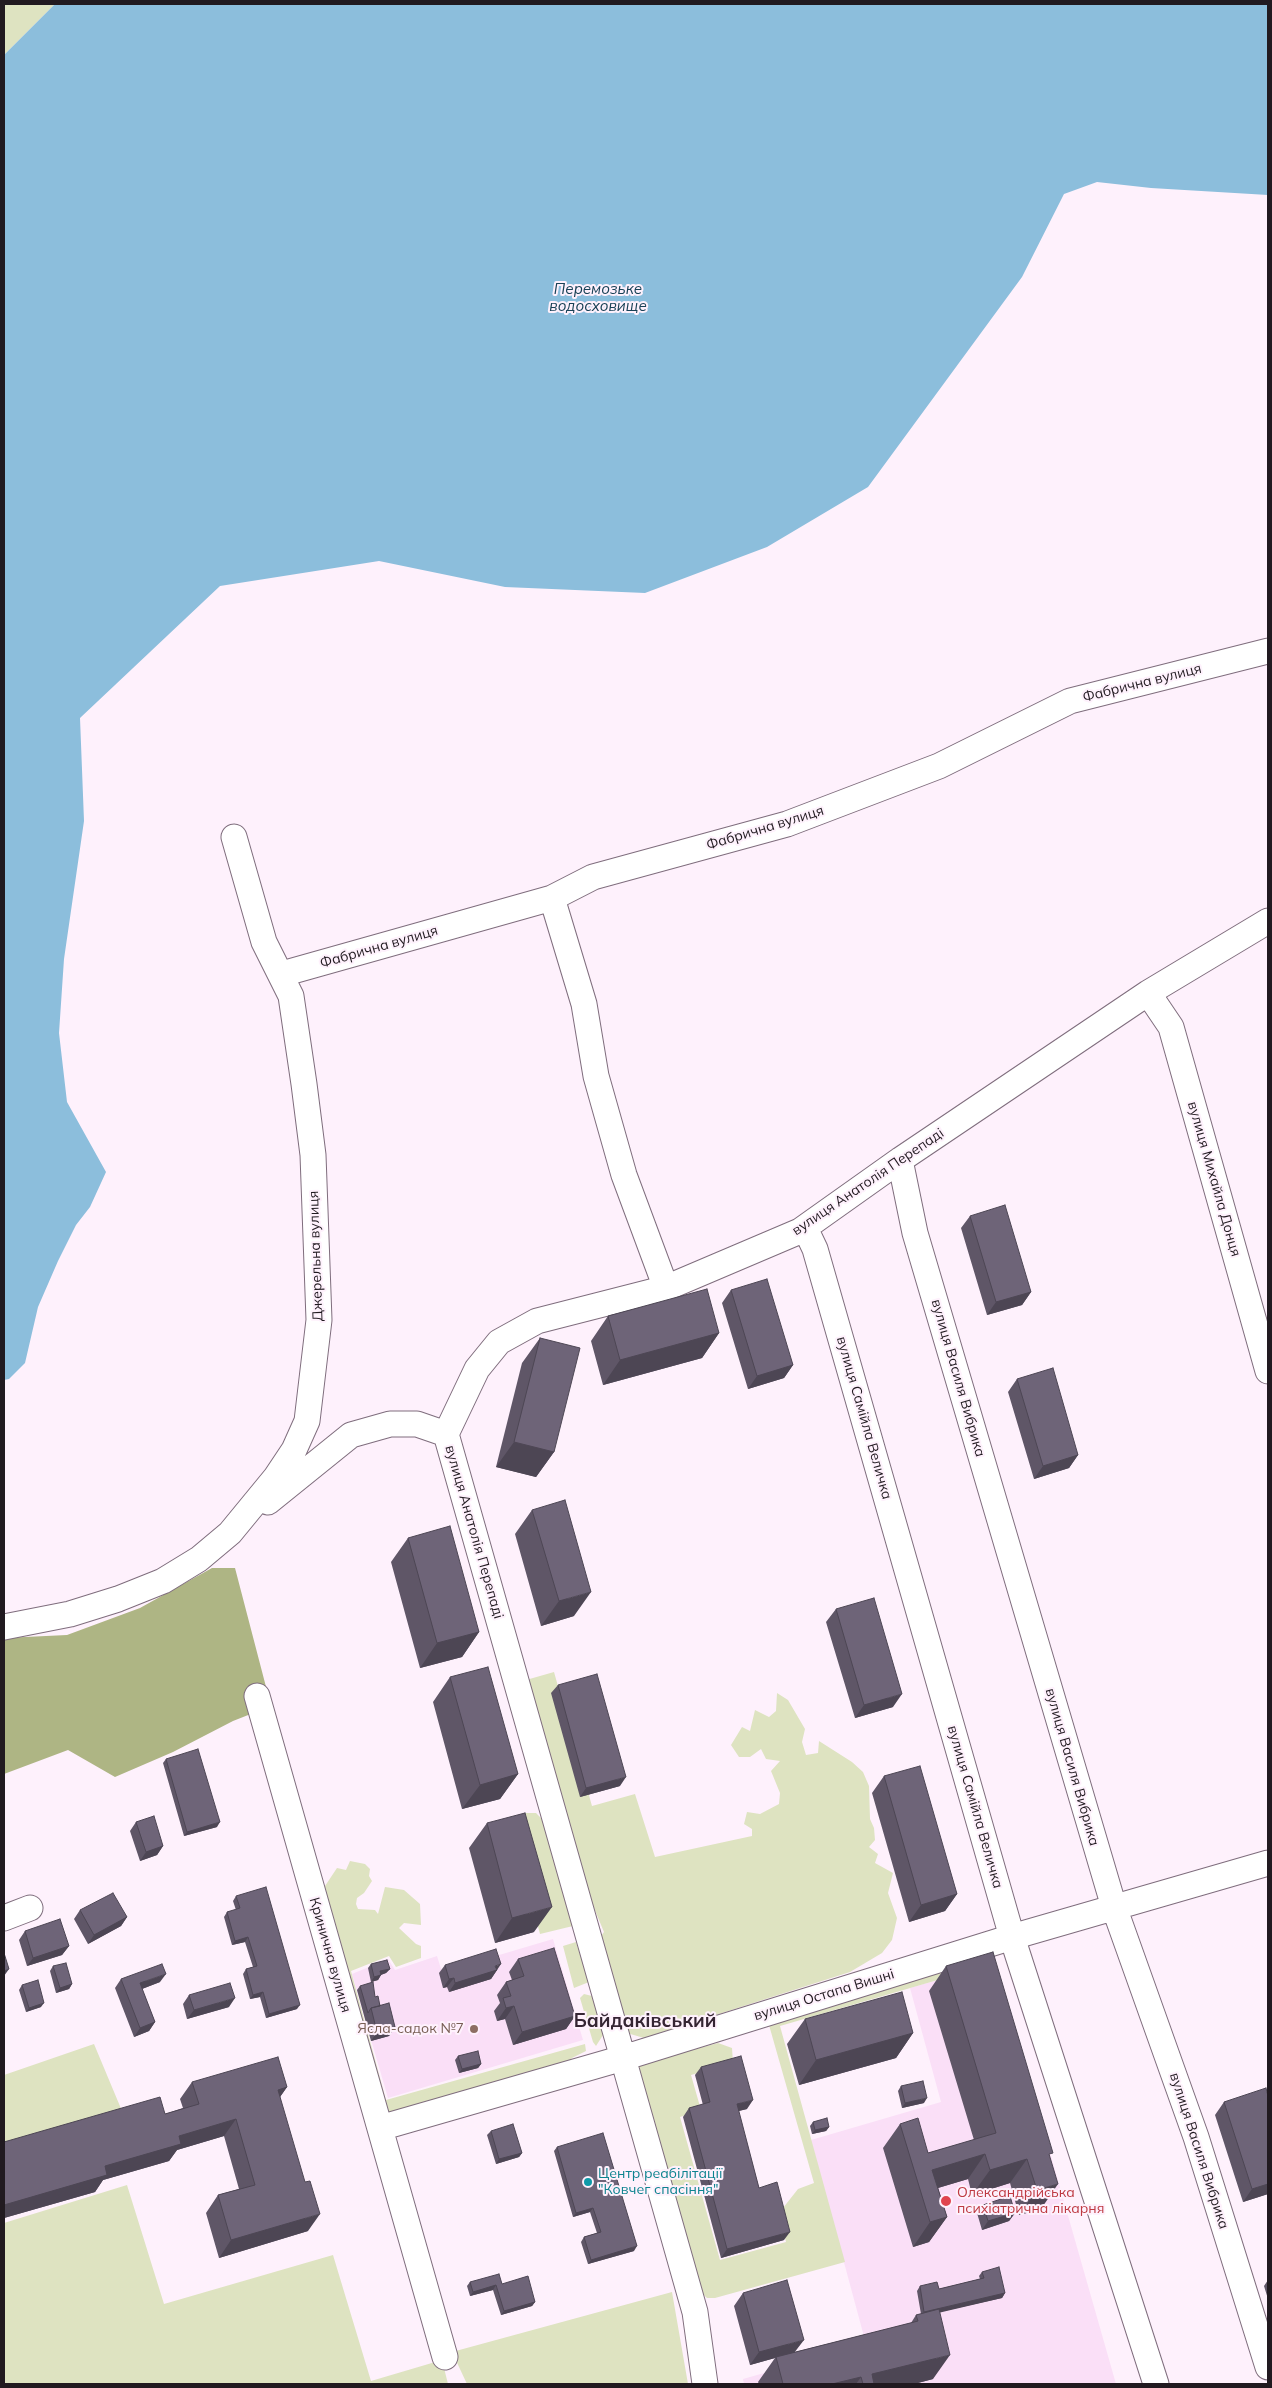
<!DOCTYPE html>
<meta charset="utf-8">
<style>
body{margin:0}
#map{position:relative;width:1272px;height:2388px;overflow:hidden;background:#fef1fc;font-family:Mulish,sans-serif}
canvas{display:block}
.frame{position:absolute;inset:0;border:5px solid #211a20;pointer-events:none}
</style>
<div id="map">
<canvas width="1272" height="2388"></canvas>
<div class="frame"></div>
</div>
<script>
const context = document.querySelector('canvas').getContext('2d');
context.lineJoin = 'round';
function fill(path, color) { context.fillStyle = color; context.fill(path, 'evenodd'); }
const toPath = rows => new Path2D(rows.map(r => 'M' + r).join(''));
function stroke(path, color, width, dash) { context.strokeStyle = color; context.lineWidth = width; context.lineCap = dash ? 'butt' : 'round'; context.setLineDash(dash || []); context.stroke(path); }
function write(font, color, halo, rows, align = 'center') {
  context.font = font + ' Mulish,sans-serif'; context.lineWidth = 4; context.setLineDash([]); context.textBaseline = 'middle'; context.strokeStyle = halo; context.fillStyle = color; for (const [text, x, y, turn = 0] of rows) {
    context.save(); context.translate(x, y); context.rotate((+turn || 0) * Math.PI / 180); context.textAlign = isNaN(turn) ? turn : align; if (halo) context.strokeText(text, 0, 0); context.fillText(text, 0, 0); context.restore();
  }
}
fill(toPath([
 [553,1939,583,2040,388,2098,352,1974,388,1959,395,1970,437,1956,442,1972],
 [996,1963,1116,2384,744,2384,743,2379,866,2344,811,2140,941,2102,910,1988]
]), '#fadff7');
fill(toPath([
 [4,4,55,4,4,55],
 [554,1672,592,1806,635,1794,655,1857,752,1836,752,1829,744,1824,747,1812,760,1814,779,1804,780,1793,771,1771,780,1761,766,1759,761,1749,750,1757,739,1757,731,1745,742,1727,750,1731,755,1710,769,1717,776,1711,777,1693,788,1700,805,1729,802,1742,806,1755,818,1753,819,1741,852,1762,863,1772,869,1786,870,1819,874,1828,875,1840,869,1847,878,1854,875,1863,893,1873,888,1893,897,1918,892,1940,882,1953,850,1972,644,2038,627,2033,601,1936,604,1932,591,1901,526,1680],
 [526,1813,536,1813,542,1819,573,1926,540,1934,509,1819],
 [350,1861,365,1864,370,1869,369,1876,372,1881,364,1893,357,1898,356,1904,358,1909,375,1910,378,1914,385,1887,404,1890,420,1904,421,1925,404,1923,399,1928,416,1944,421,1946,421,1958,396,1967,389,1956,351,1971,386,2100,585,2044,586,2051,572,2058,565,2065,382,2119,319,1887,325,1886,337,1868,346,1870],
 [576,1942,589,1982,574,1988,563,1946],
 [979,1954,996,1963,780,2026,845,2262,715,2298,707,2298,696,2288,636,2074,639,2064,718,2043,732,2048,733,2063,691,2075,701,2110,680,2117,720,2260,786,2242,779,2213,798,2189,814,2183,769,2025],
 [584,1994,592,1996,603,2035,596,2046,593,2042,580,1998],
 [94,2044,122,2111,4,2147,4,2075],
 [127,2185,164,2304,333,2255,371,2381,442,2360,448,2384,4,2384,4,2223],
 [672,2292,688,2384,467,2384,452,2352]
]), '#dee3c1');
fill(toPath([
 [212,1568,235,1568,271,1706,233,1721,173,1752,115,1777,68,1750,4,1774,4,1638,67,1635,140,1608]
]), '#aeb584');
fill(toPath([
 [55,4,1268,4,1268,195,1151,188,1097,182,1064,194,1022,277,868,487,767,547,645,593,505,587,379,561,220,586,80,718,84,821,64,959,59,1033,67,1102,106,1172,90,1207,76,1225,58,1261,38,1307,25,1363,9,1379,4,1380,4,55]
]), '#8cbedc');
const minor = toPath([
 [552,898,584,1004,596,1076,624,1175,666,1288],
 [282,974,552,898,593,877,787,824,939,766,1070,701,1268,651],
 [1148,993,1171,1027,1268,1371],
 [900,1160,915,1233,1114,1907,1196,2137,1268,2367],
 [805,1228,815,1249,1012,1937,1156,2384],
 [268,1502,351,1435,390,1424,417,1424,446,1434],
 [4,1627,70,1614,118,1599,163,1581,199,1559,230,1533,276,1477,294,1450,307,1421,319,1320,313,1155,304,1084,291,996,264,942,234,837],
 [257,1696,445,2357],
 [4,1918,30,1908],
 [380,2128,623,2058,1012,1937,1268,1863],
 [705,2384,695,2312,446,1434,477,1369,499,1342,537,1321,666,1288,800,1231,900,1160,1148,993,1268,921]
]);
stroke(minor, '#7f6d7d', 27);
stroke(minor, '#fff', 25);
fill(toPath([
 [970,1216,1031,1292,1022,1305,987,1315,961,1228],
 [731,1290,793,1365,784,1378,748,1389,722,1303],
 [608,1316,719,1333,702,1358,603,1385,591,1341],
 [540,1338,554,1452,536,1477,496,1467,522,1363],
 [1017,1379,1078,1455,1069,1468,1034,1479,1008,1392],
 [532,1510,574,1616,541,1626,515,1534],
 [408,1538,479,1632,462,1657,420,1668,391,1562],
 [836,1609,893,1707,855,1718,826,1622],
 [450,1677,518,1774,500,1799,462,1809,433,1702],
 [558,1685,620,1786,580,1797,551,1693],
 [166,1759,217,1827,184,1836,163,1763],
 [884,1776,957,1894,945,1911,909,1922,872,1793],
 [136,1822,163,1846,157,1855,140,1861,130,1831],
 [487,1823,534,1932,495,1943,469,1848],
 [236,1896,297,2009,266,2018,260,1997,250,1999,243,1974,246,1969,253,1967,245,1942,232,1945,224,1917,227,1912,236,1910,233,1901],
 [80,1910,127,1917,121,1926,88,1944,74,1919],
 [25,1931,69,1946,62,1955,27,1966,19,1940],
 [518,1959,575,2016,566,2029,513,2045,505,2019,497,2021,494,2011,500,2003,497,1995,506,1982,512,1980,509,1972],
 [371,1964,390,1969,386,1973,381,1975,378,1980,371,1982,368,1968],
 [445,1965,497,1970,491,1979,449,1992,447,1987,443,1988,439,1973],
 [53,1966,72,1984,69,1989,56,1993,50,1971],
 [946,1966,1050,2158,1041,2209,1019,2215,1010,2183,972,2195,968,2179,938,2188,947,2217,929,2242,913,2247,883,2148,900,2124,928,2153,974,2140,929,1991],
 [121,1979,160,1982,142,1989,155,2022,149,2031,134,2037,115,1988],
 [22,1985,41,2007,26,2012,19,1990],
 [360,1986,375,1997,395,2027,389,2036,371,2041,357,1990],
 [189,1995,229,2007,187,2019,183,2004],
 [805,2019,913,2033,896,2058,799,2085,787,2044],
 [458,2056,481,2064,478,2068,459,2073,455,2060],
 [701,2067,747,2109,738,2111,759,2188,784,2240,721,2258,683,2117,689,2108,703,2105,695,2075],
 [192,2082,287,2087,280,2097,308,2231,219,2258,206,2213,218,2195,239,2189,224,2136,177,2150,169,2161,103,2180,95,2192,4,2218,4,2142,165,2114,183,2108,180,2099],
 [901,2086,924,2103,902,2108,898,2091],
 [1268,2096,1268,2194,1243,2202,1215,2115,1224,2102],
 [813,2122,829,2127,826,2131,812,2134,810,2126],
 [491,2131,522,2153,519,2157,496,2164,487,2135],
 [557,2147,634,2251,588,2264,581,2242,584,2237,597,2233,590,2212,573,2217,554,2151],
 [983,2205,1015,2213,1009,2221,982,2230,977,2213],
 [982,2272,1005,2293,1002,2298,939,2312,933,2379,914,2384,759,2384,758,2382,775,2358,750,2365,734,2306,743,2293,795,2352,911,2323,916,2315,921,2314,917,2291,920,2286,939,2289,980,2279,979,2276],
 [1268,2280,1268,2299,1264,2286],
 [470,2282,502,2284,535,2302,532,2306,501,2315,493,2290,470,2296,467,2286]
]), '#5f5667');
fill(toPath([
 [1031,1292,1022,1305,987,1315,996,1302],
 [719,1333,702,1358,603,1385,620,1360],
 [793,1365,784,1378,748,1389,757,1376],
 [514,1442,554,1452,536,1477,496,1467],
 [1078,1455,1069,1468,1034,1479,1043,1466],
 [591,1592,574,1616,541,1626,559,1601],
 [479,1632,462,1657,420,1668,437,1643],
 [902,1694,893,1707,855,1718,864,1705],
 [518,1774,500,1799,462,1809,480,1785],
 [626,1777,620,1786,580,1797,586,1788],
 [220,1822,217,1827,184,1836,187,1832],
 [163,1846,157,1855,140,1861,146,1852],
 [957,1894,945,1911,909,1922,921,1905],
 [552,1907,534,1932,495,1943,512,1918],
 [127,1917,121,1926,88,1944,94,1935],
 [248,1937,245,1942,232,1945,235,1941],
 [69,1946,62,1955,27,1966,33,1958],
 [501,1964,491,1979,449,1992,455,1983],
 [9,1969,4,1976,4,1971],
 [390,1969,386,1973,377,1976,380,1971],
 [166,1974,160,1982,134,1992,140,1983],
 [381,1975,378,1980,371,1982,374,1977],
 [454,1978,447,1987,443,1988,449,1979],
 [72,1984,69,1989,56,1993,60,1988],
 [263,1992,260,1997,250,1999,253,1995],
 [235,1998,229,2007,187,2019,194,2010],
 [44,2003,41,2007,26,2012,29,2008],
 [300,2005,297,2009,266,2018,269,2014],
 [514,2006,505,2019,497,2021,506,2008],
 [575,2016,566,2029,513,2045,522,2032],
 [155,2022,149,2031,134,2037,140,2028],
 [395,2027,389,2036,371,2041,377,2032],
 [913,2033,896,2058,799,2085,816,2060],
 [481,2064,478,2068,459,2073,462,2069],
 [287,2087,275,2104,278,2090],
 [927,2098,924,2103,902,2108,905,2103],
 [753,2100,747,2109,731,2113,737,2104],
 [236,2119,224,2136,177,2150,169,2161,103,2180,95,2192,4,2218,4,2205,105,2166,179,2136],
 [829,2127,826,2131,812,2134,815,2130],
 [522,2153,519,2157,496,2164,499,2159],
 [985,2154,968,2179,921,2193,932,2170],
 [1027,2159,1010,2183,972,2195,990,2170],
 [1058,2184,1041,2209,1019,2215,1037,2190],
 [1268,2184,1268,2194,1243,2202,1252,2189],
 [593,2208,590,2212,573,2217,576,2213],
 [1015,2213,1009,2221,982,2230,988,2221],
 [320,2214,308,2231,219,2258,231,2240],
 [947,2217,929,2242,913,2247,930,2222],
 [790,2232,784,2240,721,2258,727,2249],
 [637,2246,634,2251,588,2264,591,2260],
 [496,2285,493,2290,470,2296,473,2292],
 [1005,2293,1002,2298,921,2317,924,2312],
 [535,2302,532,2306,501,2315,504,2311],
 [804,2340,794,2353,776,2357,775,2358,750,2365,759,2352],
 [950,2355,933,2379,914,2384,865,2384,872,2374],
 [861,2377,856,2384,832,2384]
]), '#4d4654');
const building = toPath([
 [1005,1205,1031,1292,996,1302,970,1216,1005,1205],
 [767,1279,793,1365,757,1376,731,1290,767,1279],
 [707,1289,719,1333,620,1360,608,1316,707,1289],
 [540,1338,580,1348,554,1452,514,1442,540,1338],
 [1053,1368,1078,1455,1043,1466,1017,1379,1053,1368],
 [565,1500,591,1592,559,1601,532,1510,565,1500],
 [450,1526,479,1632,437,1643,408,1538,450,1526],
 [874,1598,902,1694,864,1705,836,1609,874,1598],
 [488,1667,518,1774,480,1785,450,1677,488,1667],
 [597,1674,626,1777,586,1788,558,1685,597,1674],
 [198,1749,220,1822,187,1832,166,1759,198,1749],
 [920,1766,957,1894,921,1905,884,1776,920,1766],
 [525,1813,552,1907,512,1918,487,1823,525,1813],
 [154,1816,163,1846,146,1852,136,1822,154,1816],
 [266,1887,300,2005,269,2014,263,1992,253,1995,246,1969,257,1966,248,1937,235,1941,227,1912,240,1908,236,1896,266,1887],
 [113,1893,127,1917,94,1935,80,1910,113,1893],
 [60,1919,69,1946,33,1958,25,1931,60,1919],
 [554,1948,575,2016,522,2032,514,2006,506,2008,503,1998,511,1996,506,1982,524,1976,518,1959,554,1948],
 [496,1949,501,1964,495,1966,497,1970,455,1983,454,1978,449,1979,445,1965,496,1949],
 [993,1952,1053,2153,1049,2154,1058,2184,1037,2190,1027,2159,990,2170,985,2154,932,2170,947,2217,930,2222,900,2124,918,2118,928,2153,996,2133,946,1966,993,1952],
 [4,1953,9,1969,4,1971,4,1953],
 [387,1960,390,1969,380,1971,381,1975,374,1977,371,1964,387,1960],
 [66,1963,72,1984,60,1988,53,1966,66,1963],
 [162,1964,166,1974,140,1983,155,2022,140,2028,121,1979,162,1964],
 [38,1980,44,2003,29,2008,22,1985,38,1980],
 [373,1982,375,1997,378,1996,380,2006,371,2008,368,2013,360,1986,373,1982],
 [230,1983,235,1998,194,2010,189,1995,230,1983],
 [902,1992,913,2033,816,2060,805,2019,902,1992],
 [389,2003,395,2027,377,2032,371,2008,389,2003],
 [478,2051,481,2064,462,2069,458,2056,478,2051],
 [741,2056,753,2100,737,2104,759,2188,777,2182,790,2232,727,2249,689,2108,710,2102,701,2067,741,2056],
 [278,2057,287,2087,278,2090,305,2182,310,2181,320,2214,231,2240,218,2195,255,2185,236,2119,179,2136,181,2144,105,2166,107,2175,4,2205,4,2142,160,2097,165,2114,199,2104,192,2082,278,2057],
 [923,2081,927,2098,905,2103,901,2086,923,2081],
 [1266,2088,1268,2096,1268,2184,1252,2189,1224,2102,1266,2088],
 [827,2118,829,2127,815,2130,813,2122,827,2118],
 [513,2124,522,2153,499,2159,491,2131,513,2124],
 [603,2133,637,2246,591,2260,584,2237,601,2232,593,2208,576,2213,557,2147,603,2133],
 [1010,2196,1015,2213,988,2221,983,2205,1010,2196],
 [999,2267,1005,2293,924,2312,920,2286,937,2282,939,2289,984,2278,982,2272,999,2267],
 [499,2274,502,2284,528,2276,535,2302,504,2311,496,2285,473,2292,470,2282,499,2274],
 [787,2280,804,2340,759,2352,743,2293,787,2280],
 [939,2309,950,2355,872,2374,874,2384,863,2384,861,2377,832,2384,783,2384,776,2357,918,2321,916,2315,939,2309]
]);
fill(building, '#6e6478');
stroke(building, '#4d4654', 1);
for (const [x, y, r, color] of [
 [474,2029,5,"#8d6e63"],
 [588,2182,5,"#0f9aa8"],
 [946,2201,6,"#e0444e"]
]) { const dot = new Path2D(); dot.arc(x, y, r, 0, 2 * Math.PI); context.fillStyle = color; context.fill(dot); stroke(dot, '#fef1fc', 2); }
write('14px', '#211a20', '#fef1fc', [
 ["Фабрична вулиця",1142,683,-14],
 ["Фабрична вулиця",765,828,-17],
 ["Фабрична вулиця",379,947,-16],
 ["вулиця Михайла Донця",1214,1179,74],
 ["вулиця Анатолія Перепаді",868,1182,-34],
 ["Джерельна вулиця",316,1256,-92],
 ["вулиця Василя Вибрика",958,1378,74],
 ["вулиця Самійла Величка",864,1418,74],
 ["вулиця Анатолія Перепаді",474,1532,74],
 ["вулиця Василя Вибрика",1072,1767,74],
 ["вулиця Самійла Величка",975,1807,74],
 ["Кринична вулиця",330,1955,74],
 ["вулиця Остапа Вишні",824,1995,-17],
 ["вулиця Василя Вибрика",1199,2151,72]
]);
write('14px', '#785e54', '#fef1fc', [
 ["Ясла-садок №7",464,2029]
], 'right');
write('14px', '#0d838f', '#fef1fc', [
 ["Центр реабілітації",598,2174],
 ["\"Ковчег спасіння\"",598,2190]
], 'left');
write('14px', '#be3a42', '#fef1fc', [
 ["Олександрійська",957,2193],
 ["психіатрична лікарня",957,2209]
], 'left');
write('italic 15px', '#174055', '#fef1fc', [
 ["Перемозьке",598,289],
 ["водосховище",598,306]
]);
write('bold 19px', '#352533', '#fef1fc', [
 ["Байдаківський",645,2021]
]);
</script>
